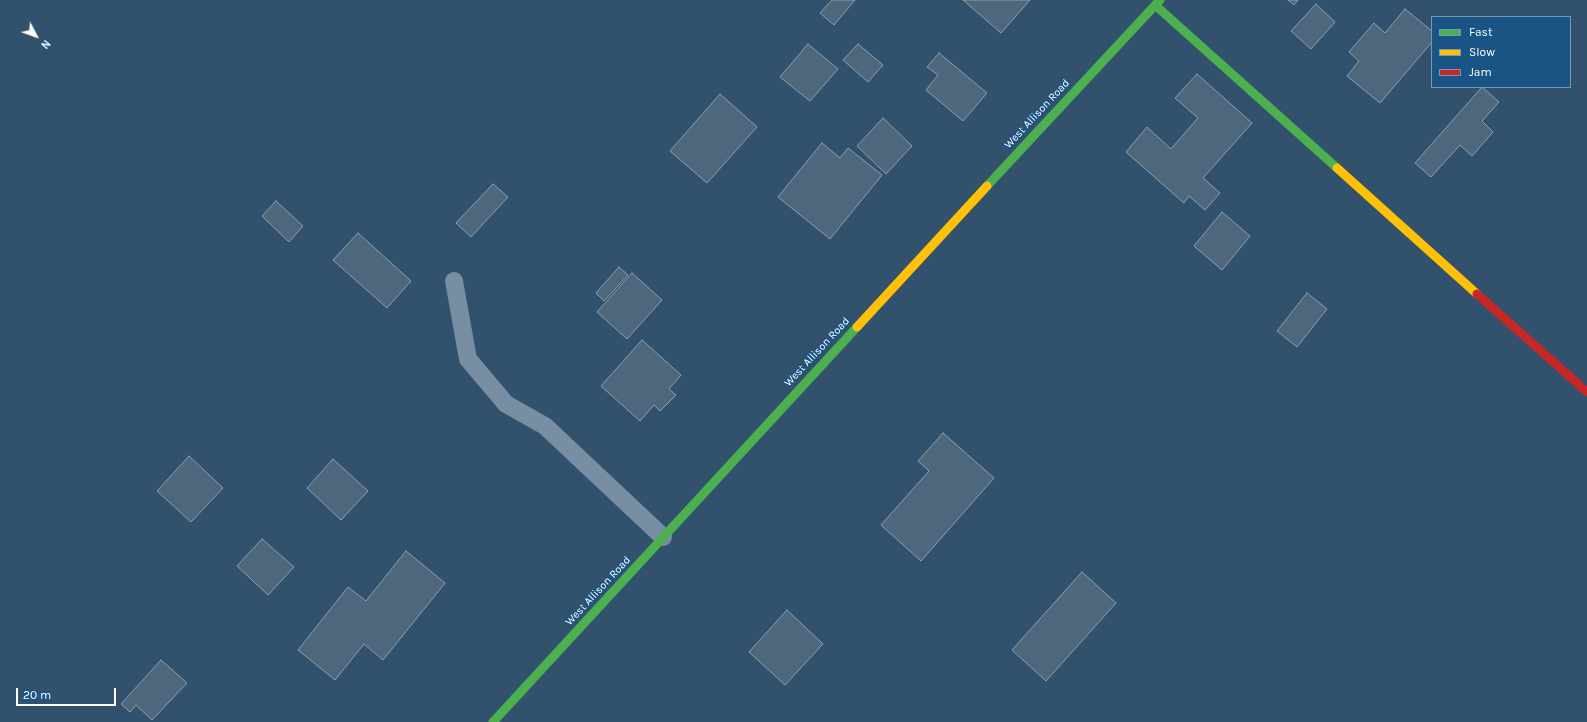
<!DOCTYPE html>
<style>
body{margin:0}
#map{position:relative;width:1587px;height:722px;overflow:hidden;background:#32516c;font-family:Karla,sans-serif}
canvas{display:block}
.legend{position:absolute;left:1431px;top:16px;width:140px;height:72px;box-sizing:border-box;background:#195484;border:1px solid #7598b5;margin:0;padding:5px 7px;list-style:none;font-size:12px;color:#fff}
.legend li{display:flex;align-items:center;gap:8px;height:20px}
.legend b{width:20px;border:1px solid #7598b5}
.north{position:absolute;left:16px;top:16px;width:40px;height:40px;-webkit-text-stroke:3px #195484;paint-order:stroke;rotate:131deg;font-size:11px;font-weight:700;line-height:16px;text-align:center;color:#fff}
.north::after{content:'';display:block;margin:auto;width:14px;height:18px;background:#fff;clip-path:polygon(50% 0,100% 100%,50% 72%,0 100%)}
.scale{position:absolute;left:16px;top:688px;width:100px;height:18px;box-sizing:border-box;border:2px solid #fff;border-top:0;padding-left:5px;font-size:12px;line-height:14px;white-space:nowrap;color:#fff;-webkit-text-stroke:3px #195484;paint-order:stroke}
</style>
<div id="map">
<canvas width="1587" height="722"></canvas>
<ul class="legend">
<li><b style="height:5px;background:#4caf50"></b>Fast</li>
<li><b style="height:5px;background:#ffc107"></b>Slow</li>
<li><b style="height:5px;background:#c62828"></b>Jam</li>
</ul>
<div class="north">N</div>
<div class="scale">20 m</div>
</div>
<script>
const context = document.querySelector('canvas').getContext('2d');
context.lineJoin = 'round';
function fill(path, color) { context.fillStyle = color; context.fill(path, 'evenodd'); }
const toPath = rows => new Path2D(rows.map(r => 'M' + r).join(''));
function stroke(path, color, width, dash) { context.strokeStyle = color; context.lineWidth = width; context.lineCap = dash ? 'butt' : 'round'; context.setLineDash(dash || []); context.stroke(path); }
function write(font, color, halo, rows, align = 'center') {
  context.font = font + ' Karla,sans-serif'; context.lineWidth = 3; context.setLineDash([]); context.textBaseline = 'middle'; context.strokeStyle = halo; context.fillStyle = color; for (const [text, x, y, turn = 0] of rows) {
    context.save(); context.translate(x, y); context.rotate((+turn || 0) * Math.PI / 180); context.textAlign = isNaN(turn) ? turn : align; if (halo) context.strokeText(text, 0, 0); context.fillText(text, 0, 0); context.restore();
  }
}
const building = toPath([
 [832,0,855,0,834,25,820,13,832,0],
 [963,0,1030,0,1001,33,963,0],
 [1288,0,1298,0,1294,5,1288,0],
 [1316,4,1335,22,1311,49,1291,31,1316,4],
 [1405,9,1432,31,1432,42,1380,103,1347,76,1359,61,1349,52,1374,23,1385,33,1405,9],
 [808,44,838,69,810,101,780,77,808,44],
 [858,44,883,65,868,82,843,60,858,44],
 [939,53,987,93,963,121,926,90,938,75,927,67,939,53],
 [1197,74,1252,123,1203,178,1220,193,1205,210,1189,196,1184,203,1126,152,1147,127,1171,149,1198,118,1175,98,1197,74],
 [1482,87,1499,102,1482,121,1493,132,1472,156,1460,145,1431,177,1415,163,1482,87],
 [720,94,757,127,707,183,670,151,720,94],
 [883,118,912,146,886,174,857,146,883,118],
 [822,143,840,158,848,148,882,175,830,239,778,197,822,143],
 [493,184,508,197,471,237,456,223,493,184],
 [276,201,303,226,289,242,262,216,276,201],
 [1222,212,1250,236,1222,270,1194,246,1222,212],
 [358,233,411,281,387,308,333,260,358,233],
 [619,267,628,275,604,301,596,293,619,267],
 [632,273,662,300,627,339,597,312,632,273],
 [1307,293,1327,309,1297,347,1277,331,1307,293],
 [642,340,681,375,669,389,676,395,660,411,654,405,640,421,601,386,642,340],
 [943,433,994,478,921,561,881,525,929,471,918,461,943,433],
 [189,456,223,488,191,522,157,491,189,456],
 [333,459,368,491,341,520,307,488,333,459],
 [262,539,294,567,268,595,237,566,262,539],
 [406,551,445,583,383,660,364,644,335,680,298,650,348,587,366,601,406,551],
 [1082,572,1116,603,1046,681,1012,650,1082,572],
 [787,610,823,644,785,685,749,652,787,610],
 [161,660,187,683,152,720,136,705,130,712,121,704,161,660]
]);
fill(building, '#4e677c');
stroke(building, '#8c9fb0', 1);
stroke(toPath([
 [454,281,468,359,506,404,545,426,663,537]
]), '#788ea2', 18);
stroke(toPath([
 [1155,5,1337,168],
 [987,186,1160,0],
 [493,722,857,327]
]), '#4caf50', 9);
stroke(toPath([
 [1337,168,1477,294],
 [857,327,987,186]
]), '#ffc107', 9);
stroke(toPath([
 [1477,294,1587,392]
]), '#c62828', 9);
write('11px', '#fff', '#195484', [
 ["West Allison Road",1037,114,-47],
 ["West Allison Road",817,352,-47],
 ["West Allison Road",598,591,-47]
]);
</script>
